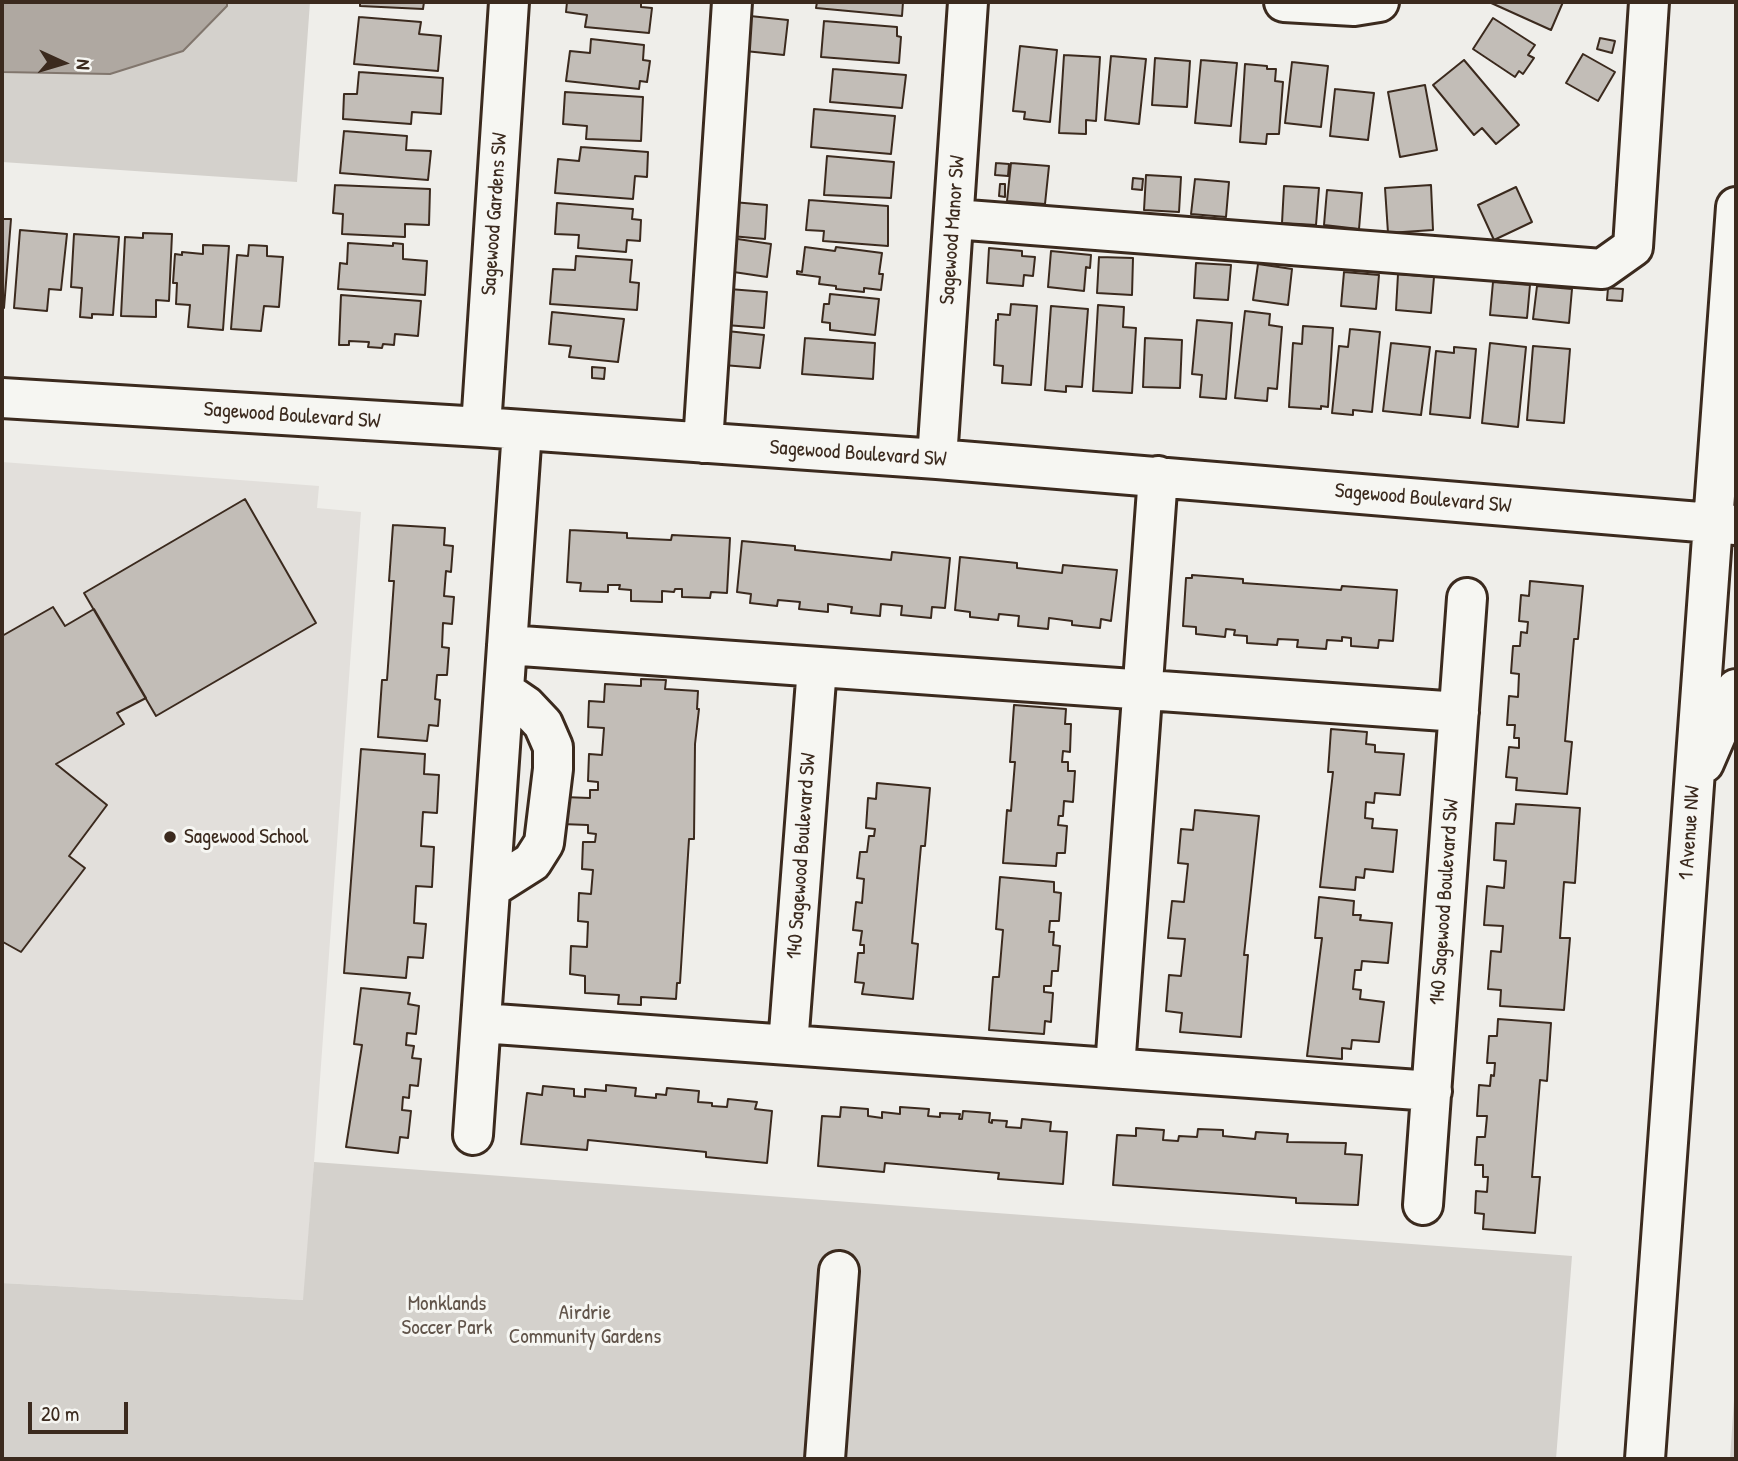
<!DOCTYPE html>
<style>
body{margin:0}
#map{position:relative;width:1738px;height:1461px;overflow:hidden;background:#efeeea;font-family:"Patrick Hand",sans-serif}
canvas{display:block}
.frame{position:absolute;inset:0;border:4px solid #3b2a1e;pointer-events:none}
.north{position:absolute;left:28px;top:28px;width:70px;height:70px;-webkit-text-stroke:5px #f6f6f2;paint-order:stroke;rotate:94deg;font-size:19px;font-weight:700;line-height:28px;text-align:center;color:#3b2a1e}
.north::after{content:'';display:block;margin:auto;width:24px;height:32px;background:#3b2a1e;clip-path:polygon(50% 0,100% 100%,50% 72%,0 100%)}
.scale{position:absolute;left:28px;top:1402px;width:100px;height:32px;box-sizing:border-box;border:4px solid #3b2a1e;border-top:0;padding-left:9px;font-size:21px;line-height:24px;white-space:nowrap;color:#3b2a1e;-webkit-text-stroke:5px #f6f6f2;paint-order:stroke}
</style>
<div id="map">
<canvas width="1738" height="1461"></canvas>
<div class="frame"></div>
<div class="north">N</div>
<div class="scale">20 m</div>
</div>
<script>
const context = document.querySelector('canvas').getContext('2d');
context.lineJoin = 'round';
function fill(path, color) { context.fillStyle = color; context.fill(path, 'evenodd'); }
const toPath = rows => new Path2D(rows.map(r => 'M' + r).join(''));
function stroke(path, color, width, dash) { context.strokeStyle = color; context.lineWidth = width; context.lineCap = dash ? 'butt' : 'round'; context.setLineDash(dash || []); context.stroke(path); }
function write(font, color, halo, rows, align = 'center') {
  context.font = font + ' "Patrick Hand",sans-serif'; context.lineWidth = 6; context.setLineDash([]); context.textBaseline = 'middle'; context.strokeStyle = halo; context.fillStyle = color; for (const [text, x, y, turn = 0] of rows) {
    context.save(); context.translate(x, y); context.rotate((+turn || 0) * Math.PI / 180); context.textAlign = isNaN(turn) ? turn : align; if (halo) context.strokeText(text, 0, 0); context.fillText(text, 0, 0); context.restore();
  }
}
fill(toPath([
 [2,462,319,486,317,508,361,512,304,1300,2,1283]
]), '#e2dfdb');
fill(toPath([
 [2,2,310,2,297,182,2,162],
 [314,1162,1572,1256,1556,1459,2,1459,2,1283,303,1300],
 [1736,1370,1736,1459,1730,1459]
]), '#d4d1cc');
const water = toPath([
 [2,2,227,2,227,6,183,51,110,74,2,72,2,2]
]);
fill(water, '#afa8a1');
stroke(water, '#81766d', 2);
const building = toPath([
 [360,2,424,2,423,9,360,6,360,2],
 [567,2,641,2,641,7,652,8,649,33,585,27,587,15,566,12,567,2],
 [817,2,903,2,902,16,816,8,817,2],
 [1489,2,1563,2,1551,30,1489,2],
 [750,16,788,20,784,55,745,51,750,16],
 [359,17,421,22,419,34,441,36,438,71,354,64,359,17],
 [1493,18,1535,45,1528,55,1534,58,1523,74,1519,71,1515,77,1473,49,1493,18],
 [824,21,897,27,897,36,901,37,899,63,821,57,824,21],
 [1600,38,1615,41,1612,53,1597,49,1600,38],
 [591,39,644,45,643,60,650,61,647,82,640,81,639,89,566,81,570,51,590,53,591,39],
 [1020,46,1057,50,1050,122,1024,119,1025,112,1013,111,1020,46],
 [1583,54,1615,72,1598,101,1566,83,1583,54],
 [1064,55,1100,57,1096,121,1086,120,1086,134,1059,133,1064,55],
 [1111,56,1146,59,1139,124,1105,120,1111,56],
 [1155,58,1190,61,1187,107,1152,105,1155,58],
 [1201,60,1237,63,1231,126,1195,123,1201,60],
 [1464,60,1519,125,1496,144,1482,128,1474,135,1433,85,1464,60],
 [1292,62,1328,66,1321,127,1285,123,1292,62],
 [1245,64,1267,66,1267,69,1276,69,1275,81,1283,82,1279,134,1267,134,1266,144,1240,142,1245,64],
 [833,69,906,75,902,108,830,102,833,69],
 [359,72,443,78,441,114,412,112,411,124,343,119,344,94,357,94,359,72],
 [1425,85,1437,150,1400,157,1388,92,1425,85],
 [1335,89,1374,93,1368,140,1330,136,1335,89],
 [565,92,643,97,641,141,586,139,587,126,563,124,565,92],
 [814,109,895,116,891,154,811,147,814,109],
 [344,131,407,136,406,150,431,151,428,180,340,173,344,131],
 [581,147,648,152,647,177,635,176,633,199,555,193,558,159,579,161,581,147],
 [827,156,894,162,891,198,824,195,827,156],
 [996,163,1009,164,1008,176,995,175,996,163],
 [1011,163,1049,166,1045,204,1007,201,1011,163],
 [1146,175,1181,177,1179,212,1144,210,1146,175],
 [1133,178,1143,179,1142,190,1132,189,1133,178],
 [1195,179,1229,182,1226,217,1191,214,1195,179],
 [1000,184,1005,184,1005,197,999,196,1000,184],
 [335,185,430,189,429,225,405,224,405,237,342,234,343,214,333,213,335,185],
 [1431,185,1433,230,1388,233,1385,188,1431,185],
 [1284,186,1319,188,1316,225,1282,223,1284,186],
 [1516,187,1532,222,1494,240,1478,205,1516,187],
 [1327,190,1362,193,1359,229,1324,225,1327,190],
 [809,200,888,206,888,246,823,241,824,231,806,230,809,200],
 [733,202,767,205,765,239,731,236,733,202],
 [557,203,633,209,632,219,641,220,640,241,627,240,626,252,578,248,579,235,555,234,557,203],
 [2,219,11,219,4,308,2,308,2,219],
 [20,230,67,234,61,290,49,289,47,311,14,308,20,230],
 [143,233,172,234,169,301,156,300,156,317,121,316,125,237,143,238,143,233],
 [74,234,119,237,113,315,92,314,92,318,80,317,82,288,71,287,74,234],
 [731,238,771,244,767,277,727,271,731,238],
 [348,243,393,246,393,243,403,244,403,259,427,261,425,295,338,289,340,263,347,264,348,243],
 [203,245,229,246,223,330,188,327,190,305,176,304,177,283,173,283,175,254,182,255,182,252,203,254,203,245],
 [249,245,267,246,267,256,283,257,279,307,264,306,261,331,231,329,237,255,248,256,249,245],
 [805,247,835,251,836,247,882,253,879,274,883,274,881,290,864,288,864,292,836,289,836,286,819,284,820,277,797,274,797,271,802,272,805,247],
 [989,248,1022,251,1022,256,1035,257,1033,276,1024,275,1023,286,987,283,989,248],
 [1051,251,1091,255,1090,268,1086,267,1084,291,1048,287,1051,251],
 [576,256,632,260,630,282,639,283,637,310,550,304,553,269,575,270,576,256],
 [1099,257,1133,258,1132,295,1097,293,1099,257],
 [1196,263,1231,265,1228,300,1194,298,1196,263],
 [1258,264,1292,269,1288,305,1253,300,1258,264],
 [1344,272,1379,275,1376,309,1341,306,1344,272],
 [1398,274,1434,277,1431,313,1396,310,1398,274],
 [1493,282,1530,285,1527,318,1490,315,1493,282],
 [1537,286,1572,289,1569,323,1533,319,1537,286],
 [1608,288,1623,289,1622,301,1607,300,1608,288],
 [729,289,767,292,764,328,726,325,729,289],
 [830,294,879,299,875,335,830,330,830,323,822,322,824,304,829,304,830,294],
 [341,295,421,301,418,336,395,334,394,345,383,344,382,348,368,347,369,342,349,341,349,345,339,345,341,295],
 [1011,304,1037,306,1031,385,1002,383,1003,366,994,365,996,320,998,320,998,314,1010,315,1011,304],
 [1098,305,1124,307,1123,327,1136,328,1132,393,1093,391,1098,305],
 [1051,306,1088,309,1082,387,1066,386,1066,392,1045,390,1051,306],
 [1245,311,1270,314,1269,325,1282,327,1277,389,1268,388,1267,401,1235,398,1245,311],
 [552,312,624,319,618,362,569,357,571,346,549,344,552,312],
 [1197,320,1232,323,1226,399,1200,397,1202,375,1192,374,1197,320],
 [1303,326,1333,328,1328,407,1321,406,1321,409,1289,407,1293,343,1302,344,1303,326],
 [1350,329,1380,332,1372,412,1353,410,1353,415,1332,413,1339,346,1348,347,1350,329],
 [727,331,764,335,760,368,723,365,727,331],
 [805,338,875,343,873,379,802,374,805,338],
 [1145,338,1182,340,1180,388,1143,387,1145,338],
 [1391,343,1430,347,1421,415,1383,411,1391,343],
 [1490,343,1526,347,1518,427,1482,423,1490,343],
 [1533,346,1570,349,1564,423,1527,420,1533,346],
 [1454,347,1476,349,1470,418,1430,414,1436,351,1454,353,1454,347],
 [592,367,605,368,604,379,592,378,592,367],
 [245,499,316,623,156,716,84,593,245,499],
 [393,525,445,528,444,545,453,546,451,572,446,571,444,596,454,597,452,624,443,623,442,647,449,648,447,675,437,675,435,699,440,700,438,726,429,725,427,741,378,737,382,680,387,680,394,581,389,581,393,525],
 [570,530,627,533,627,538,671,540,672,535,730,538,727,593,711,592,710,598,682,597,682,589,675,589,674,592,662,591,662,602,631,601,631,590,619,589,620,585,608,585,608,592,580,591,581,583,567,582,570,530],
 [742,541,795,546,795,550,891,560,892,552,950,558,945,608,932,607,931,618,901,615,902,606,881,604,880,616,851,613,852,607,828,604,828,612,799,609,800,602,778,600,777,606,750,603,751,594,737,592,742,541],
 [960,557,1017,563,1017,568,1062,573,1063,565,1117,570,1111,621,1101,619,1100,628,1072,625,1072,621,1049,618,1048,629,1018,626,1019,616,999,614,998,620,970,617,970,612,955,610,960,557],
 [1192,575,1243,579,1243,583,1341,590,1342,586,1397,590,1393,641,1379,640,1378,648,1351,646,1351,638,1342,637,1342,641,1327,640,1326,649,1297,647,1298,640,1278,639,1277,645,1247,643,1247,636,1234,635,1235,630,1226,629,1225,637,1196,634,1196,627,1183,626,1186,578,1192,578,1192,575],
 [1530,581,1583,586,1578,639,1574,639,1565,741,1572,742,1567,794,1516,790,1517,778,1506,777,1509,747,1519,748,1519,738,1514,738,1515,725,1507,725,1509,696,1518,697,1519,674,1511,673,1513,646,1520,646,1521,632,1527,633,1528,622,1519,621,1521,595,1529,596,1530,581],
 [53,607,65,626,94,609,146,698,117,713,124,724,56,764,107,805,69,856,85,868,21,952,3,942,2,944,2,636,53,607],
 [641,679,666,680,665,689,698,691,697,709,699,709,695,744,694,839,689,839,680,983,677,983,676,999,641,997,641,1005,618,1004,619,995,585,993,585,976,570,974,571,946,587,947,588,922,578,921,579,893,591,894,593,870,582,869,583,842,595,842,596,834,588,833,588,825,561,824,563,797,590,798,590,790,598,790,598,782,588,781,589,754,602,755,604,728,588,727,589,701,604,702,605,684,641,686,641,679],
 [1014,705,1066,709,1065,724,1071,724,1070,752,1063,751,1062,762,1068,762,1068,771,1075,771,1073,802,1064,801,1063,816,1059,816,1058,825,1067,826,1065,853,1057,853,1056,866,1003,863,1007,810,1011,811,1015,762,1010,762,1014,705],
 [1331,729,1367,732,1366,744,1375,745,1375,752,1404,754,1400,795,1375,793,1374,803,1366,802,1365,818,1373,819,1372,828,1397,830,1393,872,1365,869,1364,878,1356,877,1355,890,1320,887,1333,772,1328,772,1331,729],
 [361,749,425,754,424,774,439,775,437,813,423,812,421,846,434,847,432,887,416,886,414,923,426,924,423,958,408,957,406,978,344,973,361,749],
 [877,783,930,788,925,846,921,846,912,943,918,944,913,999,862,994,864,983,855,982,858,953,864,953,864,945,860,945,862,931,853,930,856,902,862,903,864,879,857,878,860,852,867,852,869,836,874,836,875,829,866,828,868,798,876,799,877,783],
 [1516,804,1580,808,1575,883,1564,882,1560,938,1570,938,1564,1010,1500,1006,1501,990,1488,989,1491,951,1501,952,1503,926,1484,925,1487,886,1504,888,1506,861,1494,860,1496,823,1514,824,1516,804],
 [1195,810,1259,816,1244,955,1248,955,1241,1037,1180,1032,1182,1013,1166,1011,1169,975,1181,976,1185,939,1168,938,1172,901,1184,902,1188,864,1178,863,1181,829,1193,830,1195,810],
 [1000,877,1054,882,1054,892,1061,893,1059,921,1050,921,1049,932,1054,932,1053,945,1060,946,1058,971,1052,971,1051,986,1044,986,1044,992,1053,993,1051,1022,1045,1021,1044,1034,989,1030,993,977,999,977,1003,930,996,929,1000,877],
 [1319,897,1354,901,1353,915,1361,915,1360,920,1392,923,1388,963,1362,961,1361,970,1355,970,1353,989,1361,990,1360,999,1384,1002,1379,1042,1352,1040,1351,1049,1342,1048,1342,1059,1307,1056,1322,938,1315,938,1319,897],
 [361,988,410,993,408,1004,419,1006,416,1034,407,1033,406,1045,414,1046,412,1058,421,1059,418,1086,410,1085,409,1098,403,1097,402,1110,411,1111,408,1138,400,1137,398,1153,346,1147,362,1045,354,1044,361,988],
 [1498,1019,1551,1023,1547,1081,1540,1080,1532,1177,1540,1177,1535,1233,1483,1229,1484,1214,1475,1213,1476,1191,1487,1192,1488,1177,1483,1177,1483,1165,1475,1165,1477,1137,1485,1137,1487,1116,1477,1116,1479,1085,1490,1086,1491,1075,1494,1076,1495,1063,1487,1063,1489,1036,1497,1036,1498,1019],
 [606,1085,636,1088,635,1096,656,1098,656,1094,666,1095,667,1088,699,1091,698,1102,712,1103,712,1106,727,1107,728,1099,757,1102,755,1109,772,1111,767,1163,706,1157,706,1152,588,1140,587,1150,521,1144,527,1093,542,1095,543,1086,574,1089,574,1096,585,1097,585,1089,606,1091,606,1085],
 [841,1107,868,1109,868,1116,882,1118,882,1112,900,1114,900,1107,929,1109,928,1116,940,1117,940,1113,960,1114,959,1119,962,1119,963,1111,990,1113,989,1122,992,1123,992,1120,1007,1121,1006,1127,1021,1128,1022,1119,1051,1122,1050,1131,1067,1132,1063,1184,998,1179,999,1173,885,1163,884,1172,818,1166,822,1116,840,1117,841,1107],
 [1136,1128,1164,1130,1163,1140,1178,1141,1179,1136,1197,1137,1198,1129,1223,1130,1223,1136,1255,1139,1256,1132,1288,1134,1287,1142,1346,1143,1345,1154,1362,1155,1358,1205,1296,1203,1296,1198,1113,1185,1117,1135,1136,1136,1136,1128]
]);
fill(building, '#c2bdb7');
stroke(building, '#3b2a1e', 2);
const minor = toPath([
 [1284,2,1354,6,1379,2],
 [954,219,1602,269,1633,247,1649,2],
 [2,398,481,427,937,459,1736,525],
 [481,427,509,2],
 [703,443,732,2],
 [937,459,968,2],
 [507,645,1459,712],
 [1704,763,1736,689],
 [491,888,532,862,544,843,553,769,553,747,543,724,526,706,504,691],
 [481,1023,1432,1091],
 [788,1045,817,667],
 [1115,1068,1158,476],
 [473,1135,522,430],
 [1423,1205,1467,598],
 [825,1459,839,1271],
 [1645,1459,1736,207]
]);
stroke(minor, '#3b2a1e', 44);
stroke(minor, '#f6f6f2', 38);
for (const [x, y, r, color] of [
 [170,837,7,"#3b2a1e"]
]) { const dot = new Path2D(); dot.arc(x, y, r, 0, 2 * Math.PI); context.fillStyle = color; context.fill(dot); stroke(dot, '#f6f6f2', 2.5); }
write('21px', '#3b2a1e', '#f6f6f2', [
 ["Sagewood Gardens SW",495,214,-86],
 ["Sagewood Manor SW",953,230,-86],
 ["Sagewood Boulevard SW",292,416,4],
 ["Sagewood Boulevard SW",858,454,4],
 ["Sagewood Boulevard SW",1423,499,5],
 ["1 Avenue NW",1690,833,-86],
 ["140 Sagewood Boulevard SW",802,856,-86],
 ["140 Sagewood Boulevard SW",1445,902,-86]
]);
write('21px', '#3b2a1e', '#f6f6f2', [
 ["Sagewood School",184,837]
], 'left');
write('21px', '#61544a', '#f6f6f2', [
 ["Monklands",447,1304],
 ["Soccer Park",447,1328],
 ["Airdrie",585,1313],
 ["Community Gardens",585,1337]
]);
</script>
